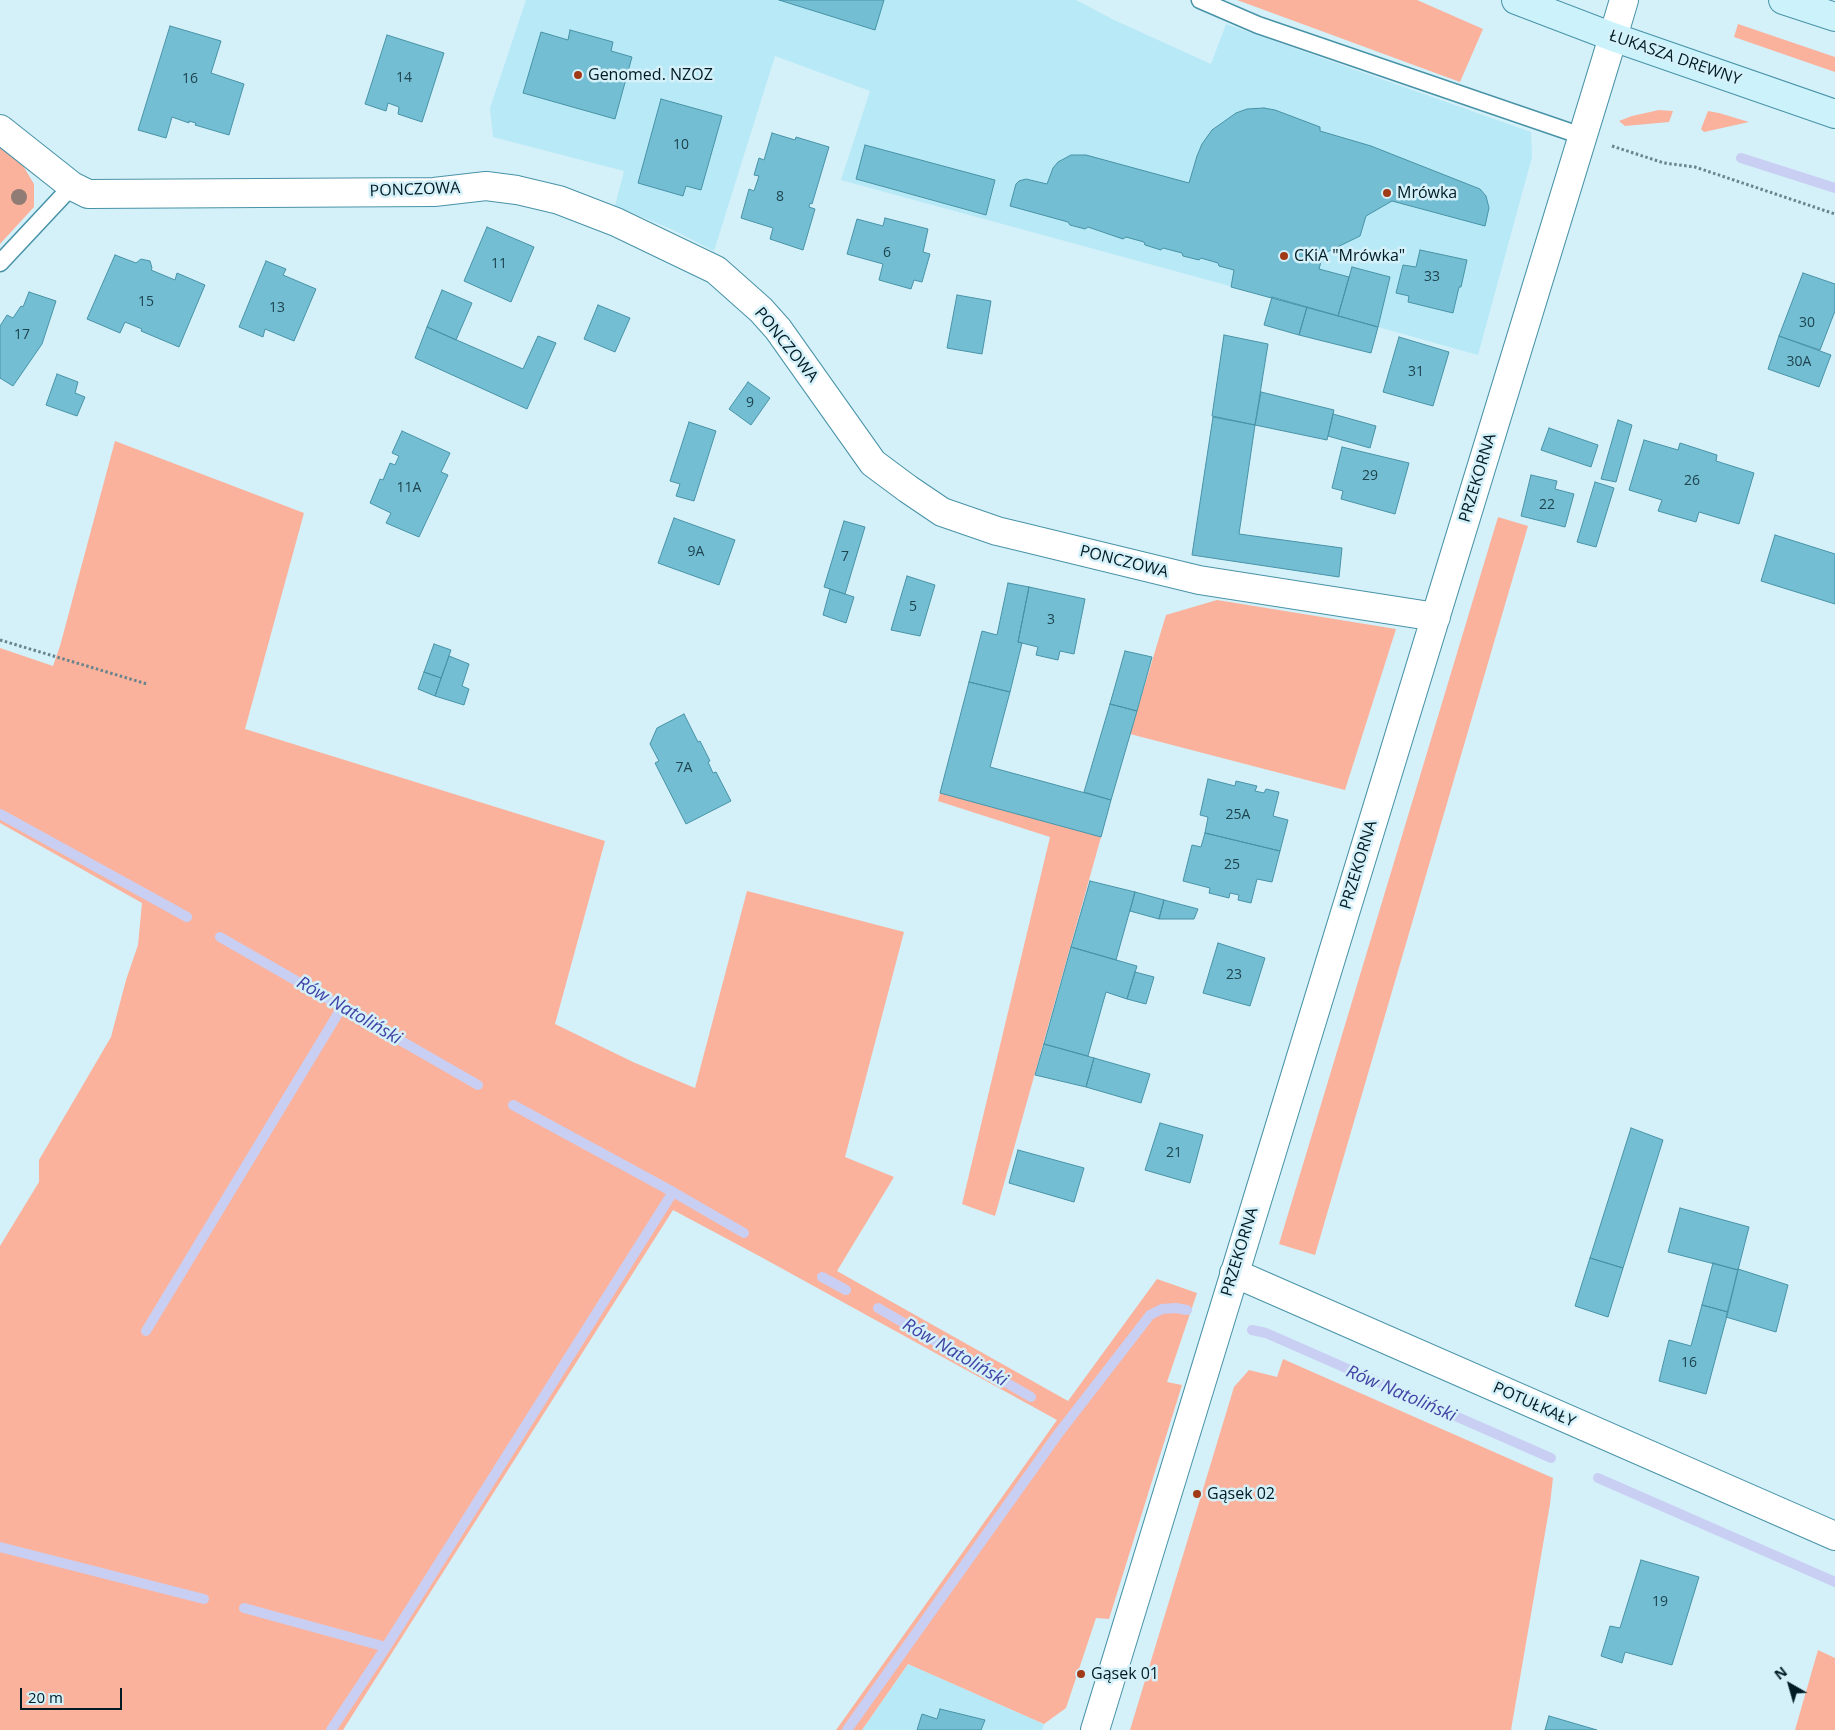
<!DOCTYPE html>
<meta charset="utf-8">
<style>
body{margin:0}
#map{position:relative;width:1835px;height:1730px;overflow:hidden;background:#d4f0f9;font-family:"Open Sans",sans-serif}
canvas{display:block}
.north{position:absolute;left:1765px;top:1660px;width:50px;height:50px;-webkit-text-stroke:4px #d4f0f9;paint-order:stroke;rotate:322deg;font-size:14px;font-weight:700;line-height:20px;text-align:center;color:#001b23}
.north::after{content:'';display:block;margin:auto;width:18px;height:22px;background:#001b23;clip-path:polygon(50% 0,100% 100%,50% 72%,0 100%)}
.scale{position:absolute;left:20px;top:1688px;width:102px;height:22px;box-sizing:border-box;border:2px solid #001b23;border-top:0;padding-left:6px;font-size:15px;line-height:18px;white-space:nowrap;color:#001b23;-webkit-text-stroke:4px #d4f0f9;paint-order:stroke}
</style>
<div id="map">
<canvas width="1835" height="1730"></canvas>
<div class="north">N</div>
<div class="scale">20 m</div>
</div>
<script>
const context = document.querySelector('canvas').getContext('2d');
context.lineJoin = 'round';
function fill(path, color) { context.fillStyle = color; context.fill(path, 'evenodd'); }
const toPath = rows => new Path2D(rows.map(r => 'M' + r).join(''));
function stroke(path, color, width, dash) { context.strokeStyle = color; context.lineWidth = width; context.lineCap = dash ? 'butt' : 'round'; context.setLineDash(dash || []); context.stroke(path); }
function write(font, color, halo, rows, align = 'center') {
  context.font = font + ' "Open Sans",sans-serif'; context.lineWidth = 5; context.setLineDash([]); context.textBaseline = 'middle'; context.strokeStyle = halo; context.fillStyle = color; for (const [text, x, y, turn = 0] of rows) {
    context.save(); context.translate(x, y); context.rotate((+turn || 0) * Math.PI / 180); context.textAlign = isNaN(turn) ? turn : align; if (halo) context.strokeText(text, 0, 0); context.fillText(text, 0, 0); context.restore();
  }
}
fill(toPath([
 [526,0,1076,0,1114,20,1211,64,1226,24,1531,132,1532,157,1478,355,1307,307,841,180,870,91,775,56,714,251,671,229,615,206,624,171,493,137,490,108],
 [908,1664,1044,1724,1042,1730,862,1730]
]), '#b8e9f7');
fill(toPath([
 [1237,0,1417,0,1483,29,1460,82],
 [1738,24,1835,57,1835,72,1734,37],
 [1659,110,1673,111,1669,122,1625,126,1619,121,1632,116],
 [1708,111,1719,113,1749,122,1704,132,1701,129],
 [0,146,22,164,34,184,34,207,0,244],
 [115,441,304,513,245,729,605,841,555,1024,633,1062,695,1088,747,891,904,932,845,1157,894,1177,837,1271,1068,1401,1157,1279,1197,1293,1167,1382,1182,1385,1109,1619,1096,1618,1066,1708,1044,1724,908,1664,862,1730,836,1730,1057,1420,761,1257,673,1210,343,1730,0,1730,0,1246,39,1182,39,1160,111,1037,126,980,138,945,142,903,0,823,0,648,53,666,60,646],
 [1498,517,1528,526,1315,1255,1279,1244],
 [1217,600,1396,629,1345,790,1130,734,1166,615],
 [940,793,1101,837,995,1216,962,1204,1050,837,938,801],
 [1283,1359,1553,1478,1550,1504,1511,1730,1130,1730,1234,1387,1249,1370,1277,1377],
 [1818,1650,1835,1658,1835,1730,1795,1730]
]), '#fbb29c');
stroke(toPath([
 [1741,158,1835,188],
 [0,814,187,917],
 [220,937,478,1085],
 [513,1105,673,1192,744,1233],
 [822,1277,846,1290],
 [878,1308,1031,1397],
 [1252,1330,1266,1333,1551,1458],
 [146,1331,342,1007],
 [1598,1478,1835,1582],
 [0,1547,204,1599],
 [244,1608,386,1647],
 [331,1730,386,1647,673,1192],
 [847,1730,1058,1434,1150,1315,1162,1309,1176,1308,1187,1310]
]), '#c9cff3', 10);
const building = toPath([
 [779,0,884,0,875,30,779,0],
 [170,26,221,41,211,73,244,84,229,135,195,125,196,123,189,121,189,123,172,117,166,138,138,130,170,26],
 [570,30,613,42,611,51,632,57,615,119,523,93,541,32,568,40,570,30],
 [387,35,444,53,422,122,398,114,399,107,388,103,386,111,365,104,387,35],
 [661,99,722,116,701,190,686,186,683,196,638,183,661,99],
 [1264,108,1275,110,1320,127,1320,131,1371,146,1480,189,1486,196,1489,208,1485,226,1392,201,1366,216,1360,236,1323,254,1319,269,1349,277,1338,316,1231,287,1234,270,1219,266,1218,263,1201,258,1199,260,1183,256,1182,253,1163,248,1161,250,1145,245,1144,242,1126,237,1123,239,1088,227,1085,229,1070,225,1068,222,1010,206,1016,184,1019,181,1026,179,1047,184,1053,168,1058,162,1071,155,1086,155,1189,183,1197,156,1202,144,1212,130,1236,113,1247,109,1264,108],
 [772,133,795,140,796,137,829,147,812,204,810,203,809,207,815,209,803,250,770,239,773,228,741,218,749,189,754,191,759,176,754,175,759,158,764,160,772,133],
 [865,145,995,180,986,215,856,179,865,145],
 [885,218,928,229,923,252,930,254,922,282,914,280,911,289,879,280,883,264,847,254,857,219,883,226,885,218],
 [487,227,534,247,511,302,464,281,487,227],
 [1420,250,1467,260,1461,287,1459,287,1453,313,1408,302,1409,296,1396,293,1403,265,1416,267,1420,250],
 [115,255,136,263,141,259,150,261,152,268,151,270,175,280,177,273,205,285,179,347,141,331,142,329,125,322,120,333,87,319,115,255],
 [266,261,286,269,283,275,316,289,294,341,265,329,263,337,239,327,266,261],
 [1352,267,1390,277,1378,327,1338,316,1352,267],
 [1803,273,1835,284,1835,311,1820,350,1779,336,1803,273],
 [442,290,472,303,456,340,427,327,442,290],
 [29,292,56,301,42,344,13,386,0,378,0,326,7,315,13,318,21,306,23,307,29,292],
 [957,295,991,301,982,354,947,348,957,295],
 [1272,297,1307,307,1299,335,1264,325,1272,297],
 [598,305,630,318,615,352,584,339,598,305],
 [1307,307,1378,327,1371,353,1299,335,1307,307],
 [427,327,523,369,538,336,556,343,527,409,415,358,427,327],
 [1224,335,1268,344,1255,425,1212,416,1224,335],
 [1779,336,1831,355,1819,387,1768,369,1779,336],
 [1399,337,1449,352,1433,406,1383,392,1399,337],
 [57,374,78,382,75,393,85,397,77,416,46,405,57,374],
 [748,382,770,398,751,425,729,409,748,382],
 [1261,392,1334,410,1327,440,1255,425,1261,392],
 [1333,414,1376,426,1370,448,1328,436,1333,414],
 [1213,417,1255,425,1239,534,1342,548,1339,577,1192,555,1213,417],
 [1618,420,1632,425,1616,482,1601,479,1618,420],
 [689,422,716,431,694,501,676,496,680,484,670,481,689,422],
 [1549,428,1598,445,1591,467,1541,450,1549,428],
 [402,431,450,453,441,472,448,475,419,537,386,523,391,513,370,503,380,479,383,480,390,463,395,465,399,456,392,453,402,431],
 [1644,440,1678,450,1680,443,1717,455,1716,461,1754,473,1739,524,1699,512,1696,522,1658,511,1662,500,1629,490,1644,440],
 [1342,447,1409,463,1395,514,1341,499,1343,491,1332,488,1342,447],
 [1531,475,1557,481,1555,489,1574,494,1565,527,1521,516,1531,475],
 [1595,482,1614,488,1596,547,1577,542,1595,482],
 [674,518,735,540,719,585,658,563,674,518],
 [844,521,865,527,845,594,824,587,844,521],
 [1775,535,1835,554,1835,604,1761,581,1775,535],
 [907,576,935,585,920,636,891,630,907,576],
 [1008,583,1029,587,1018,642,1022,643,1010,692,969,682,982,631,997,635,1008,583],
 [1029,587,1085,599,1074,654,1060,651,1058,660,1036,655,1038,647,1018,642,1029,587],
 [830,589,854,597,846,623,823,615,830,589],
 [434,644,451,650,441,678,424,672,434,644],
 [1125,651,1152,657,1137,711,1110,704,1125,651],
 [449,656,469,664,462,686,469,689,464,705,435,696,449,656],
 [424,672,441,678,435,696,418,689,424,672],
 [969,682,1010,692,990,767,1111,800,1101,837,940,793,969,682],
 [1110,704,1137,711,1111,800,1084,792,1110,704],
 [684,714,698,742,700,741,710,761,708,762,713,773,716,772,731,801,686,824,655,763,659,761,650,744,657,728,684,714],
 [1208,779,1235,786,1236,781,1257,786,1255,791,1264,793,1266,789,1279,792,1273,816,1288,820,1280,851,1205,833,1208,817,1200,815,1208,779],
 [1205,833,1280,851,1272,882,1257,879,1251,903,1238,900,1239,895,1230,893,1229,898,1209,893,1210,888,1183,881,1192,845,1201,847,1205,833],
 [1090,881,1135,892,1116,960,1071,947,1090,881],
 [1135,892,1164,900,1159,919,1130,911,1135,892],
 [1164,900,1198,909,1194,919,1159,919,1164,900],
 [1218,943,1265,958,1250,1006,1203,993,1218,943],
 [1071,947,1137,966,1127,999,1106,992,1088,1056,1044,1044,1071,947],
 [1135,972,1154,977,1146,1004,1127,999,1135,972],
 [1044,1044,1094,1058,1086,1087,1035,1075,1044,1044],
 [1094,1058,1150,1074,1141,1103,1086,1087,1094,1058],
 [1160,1123,1203,1135,1190,1183,1145,1170,1160,1123],
 [1631,1128,1663,1140,1623,1268,1590,1258,1631,1128],
 [1018,1150,1084,1168,1074,1202,1009,1183,1018,1150],
 [1680,1208,1749,1227,1738,1270,1668,1252,1680,1208],
 [1590,1258,1623,1268,1608,1317,1575,1306,1590,1258],
 [1713,1263,1738,1270,1728,1312,1702,1305,1713,1263],
 [1738,1269,1788,1285,1776,1332,1726,1317,1738,1269],
 [1702,1305,1728,1312,1706,1394,1659,1381,1669,1340,1691,1346,1702,1305],
 [1641,1560,1699,1577,1672,1665,1625,1652,1622,1663,1601,1656,1610,1626,1620,1628,1641,1560],
 [940,1709,985,1720,981,1730,917,1730,922,1714,937,1719,940,1709],
 [1549,1716,1597,1730,1545,1730,1549,1716]
]);
fill(building, '#73bed3');
stroke(building, '#4893a7', 1);
const service = toPath([
 [1200,0,1258,25,1582,136],
 [0,263,72,186]
]);
const minor = toPath([
 [0,129,72,186,88,194,434,192,486,186,517,190,559,200,616,222,716,270,761,310,778,329,873,463,908,489,942,512,997,531,1022,537,1199,580,1436,617],
 [1234,1273,1835,1536],
 [1095,1730,1613,37]
]);
const tertiary = toPath([
 [1613,37,1624,0]
]);
const secondary = toPath([
 [1516,0,1613,37,1835,114],
 [1783,0,1835,17]
]);
stroke(service, '#4893a7', 19);
stroke(minor, '#4893a7', 30);
stroke(tertiary, '#4893a7', 30);
stroke(secondary, '#4893a7', 30);
stroke(toPath([
 [1612,146,1664,163,1695,167,1835,214],
 [0,640,147,684]
]), '#68848c', 3, [2.5, 2.5]);
stroke(service, '#fff', 16);
stroke(minor, '#fff', 28);
stroke(tertiary, '#fff', 28);
stroke(secondary, '#ccf2fb', 28);
context.fillStyle = '#907c75';
for (const [x, y] of [
 [19,197]
]) { context.beginPath(); context.arc(x, y, 8, 0, 2 * Math.PI); context.fill(); }
for (const [x, y, r, color] of [
 [578,75,5,"#a13a17"],
 [1387,193,5,"#a13a17"],
 [1284,256,5,"#a13a17"],
 [1197,1494,5,"#a13a17"],
 [1081,1674,5,"#a13a17"]
]) { const dot = new Path2D(); dot.arc(x, y, r, 0, 2 * Math.PI); context.fillStyle = color; context.fill(dot); stroke(dot, '#d4f0f9', 2); }
write('14px', '#1d444f', null, [
 ["14",404,78],
 ["16",190,79],
 ["10",681,145],
 ["8",780,197],
 ["6",887,253],
 ["11",499,264],
 ["33",1432,277],
 ["15",146,302],
 ["13",277,308],
 ["30",1807,323],
 ["17",22,335],
 ["30A",1799,362],
 ["31",1416,372],
 ["9",750,403],
 ["29",1370,476],
 ["26",1692,481],
 ["11A",409,488],
 ["22",1547,505],
 ["9A",696,552],
 ["7",845,557],
 ["5",913,607],
 ["3",1051,620],
 ["7A",684,768],
 ["25A",1238,815],
 ["25",1232,865],
 ["23",1234,975],
 ["21",1174,1153],
 ["16",1689,1363],
 ["19",1660,1602]
]);
write('16px', '#001b23', '#d4f0f9', [
 ["ŁUKASZA DREWNY",1675,58,19],
 ["PONCZOWA",415,190,-2],
 ["PONCZOWA",786,345,51],
 ["PRZEKORNA",1478,478,-73],
 ["PONCZOWA",1124,562,14],
 ["PRZEKORNA",1359,865,-73],
 ["PRZEKORNA",1240,1252,-73],
 ["POTUŁKAŁY",1534,1405,24]
]);
write('16px', '#001b23', '#d4f0f9', [
 ["Genomed. NZOZ",588,75],
 ["Mrówka",1397,193],
 ["CKiA \"Mrówka\"",1294,256],
 ["Gąsek 02",1207,1494],
 ["Gąsek 01",1091,1674]
], 'left');
write('italic 18px', '#4343a6', '#d4f0f9', [
 ["Rów Natoliński",349,1011,30],
 ["Rów Natoliński",955,1353,30],
 ["Rów Natoliński",1401,1394,23]
]);
</script>
